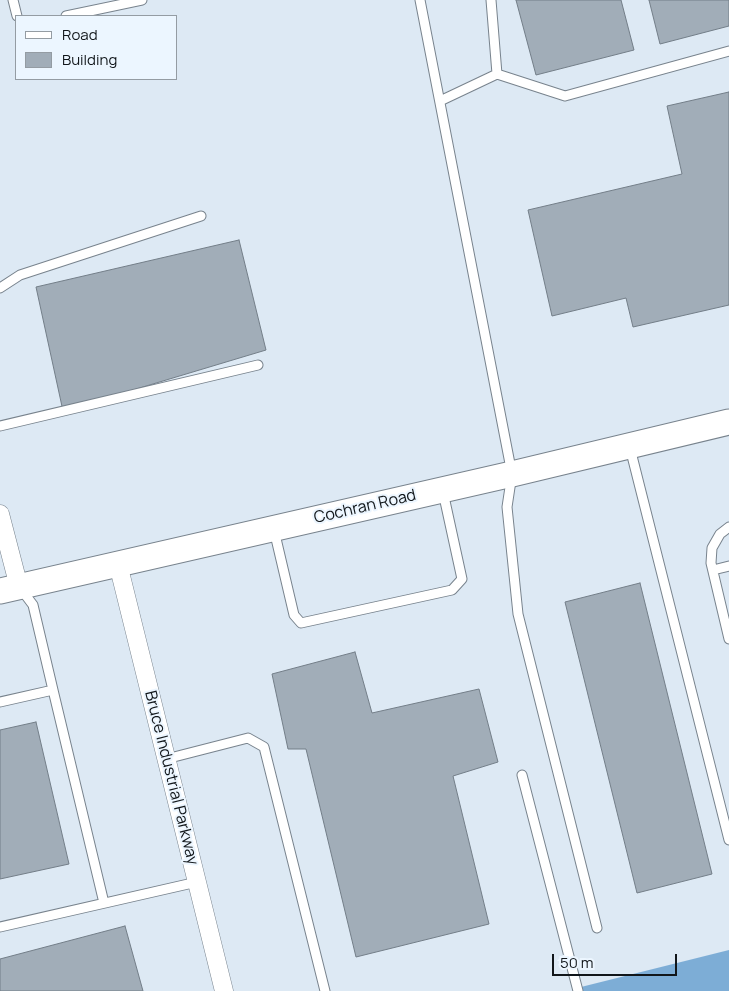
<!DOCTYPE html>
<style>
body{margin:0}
#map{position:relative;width:729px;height:991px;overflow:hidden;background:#dde9f4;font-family:Manrope,sans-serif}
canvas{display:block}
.legend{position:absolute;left:15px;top:15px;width:162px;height:65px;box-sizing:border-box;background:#ecf6ff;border:1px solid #949ca3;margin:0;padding:6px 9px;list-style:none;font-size:15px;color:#11161a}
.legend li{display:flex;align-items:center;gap:10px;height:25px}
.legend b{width:25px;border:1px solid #949ca3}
.scale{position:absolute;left:552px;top:954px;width:125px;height:22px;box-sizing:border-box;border:2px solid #11161a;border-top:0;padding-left:6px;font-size:15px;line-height:18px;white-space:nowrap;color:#11161a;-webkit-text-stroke:4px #ecf6ff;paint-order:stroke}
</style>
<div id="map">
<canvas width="729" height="991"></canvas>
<ul class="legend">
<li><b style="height:6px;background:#fff"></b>Road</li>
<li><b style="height:14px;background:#a1adb8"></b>Building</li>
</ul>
<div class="scale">50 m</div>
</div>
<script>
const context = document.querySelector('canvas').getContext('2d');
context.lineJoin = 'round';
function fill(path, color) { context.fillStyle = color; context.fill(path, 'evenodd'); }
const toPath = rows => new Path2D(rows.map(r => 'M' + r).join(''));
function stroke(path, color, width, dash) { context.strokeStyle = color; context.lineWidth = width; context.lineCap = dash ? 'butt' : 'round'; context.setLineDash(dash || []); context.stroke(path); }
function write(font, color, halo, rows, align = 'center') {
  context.font = font + ' Manrope,sans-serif'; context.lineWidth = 4; context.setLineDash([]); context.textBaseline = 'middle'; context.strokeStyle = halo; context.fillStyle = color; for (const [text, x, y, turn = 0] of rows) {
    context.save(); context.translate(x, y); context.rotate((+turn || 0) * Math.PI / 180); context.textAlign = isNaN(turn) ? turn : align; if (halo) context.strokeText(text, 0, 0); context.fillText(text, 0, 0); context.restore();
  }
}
fill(toPath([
 [729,950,729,991,578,991,577,988]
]), '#7dadd6');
const building = toPath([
 [516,0,621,0,634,50,536,75,516,0],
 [649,0,729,0,729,26,660,44,649,0],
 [729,92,729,305,633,327,626,298,552,316,528,210,682,174,667,106,729,92],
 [239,240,266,350,63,411,36,287,239,240],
 [640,583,712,874,637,893,565,602,640,583],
 [355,652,372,713,479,689,498,762,453,776,489,924,356,957,306,749,288,749,272,674,355,652],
 [36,722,69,864,0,879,0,730,36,722],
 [125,926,143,991,0,991,0,959,125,926]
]);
fill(building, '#a1adb8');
stroke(building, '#737e88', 1);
const lane = toPath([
 [13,0,17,16],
 [420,0,512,474,507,507,518,614,597,928],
 [66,16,142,0],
 [497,74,565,96,729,51],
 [440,101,497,74,491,0],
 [0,288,20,275,201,216],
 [0,426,258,365],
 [630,448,729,840],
 [729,527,720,534,712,548,711,563,729,639],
 [274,530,294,615,301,623,452,590,462,579,443,492],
 [713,570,729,566],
 [53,690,104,903],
 [0,702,53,690,33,605,21,589],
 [166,759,248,738,264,747,325,991],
 [522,775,578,991],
 [0,927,197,882]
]);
const street = toPath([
 [0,514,19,587],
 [118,564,224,991]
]);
const secondary = toPath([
 [0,591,512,474,729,422]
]);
stroke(lane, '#78838d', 11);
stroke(street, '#78838d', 19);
stroke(secondary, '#78838d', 27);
stroke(lane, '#fff', 9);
stroke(street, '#fff', 18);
stroke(secondary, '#fff', 25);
write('16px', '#11161a', '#ecf6ff', [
 ["Cochran Road",365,507,-13],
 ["Bruce Industrial Parkway",171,778,76]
]);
</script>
